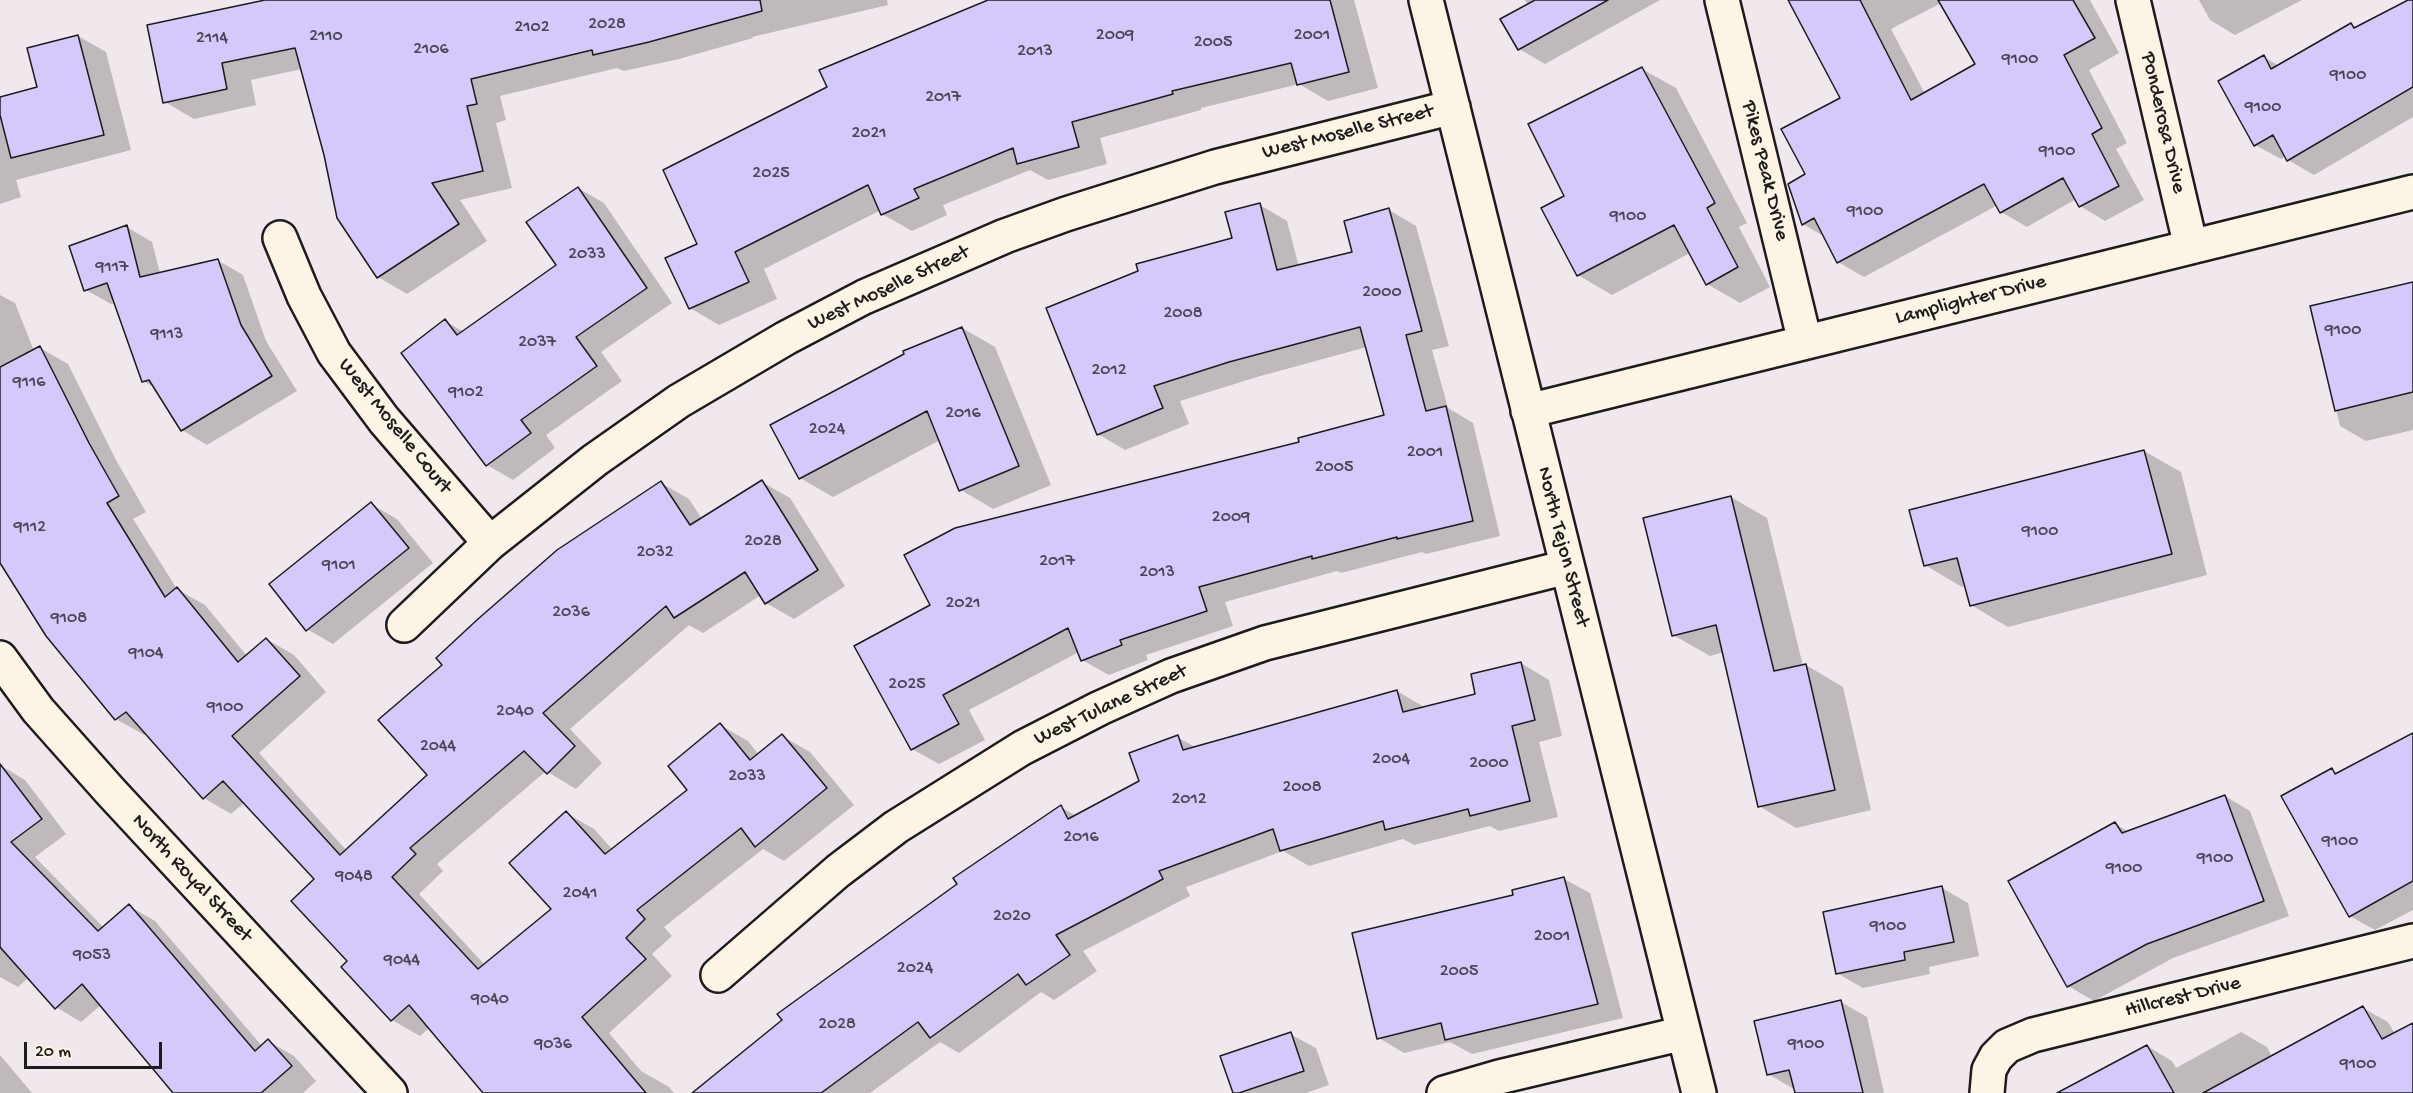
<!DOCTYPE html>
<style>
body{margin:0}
#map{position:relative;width:2413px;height:1093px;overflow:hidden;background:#f0e8ec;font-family:"Gochi Hand",sans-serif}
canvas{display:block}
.scale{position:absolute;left:24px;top:1042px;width:138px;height:27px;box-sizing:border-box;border:3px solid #1c1c1c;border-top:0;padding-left:8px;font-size:18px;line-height:21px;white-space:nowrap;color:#1c1c1c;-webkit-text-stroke:4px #fcf5e5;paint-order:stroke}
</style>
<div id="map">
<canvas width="2413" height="1093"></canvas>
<div class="scale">20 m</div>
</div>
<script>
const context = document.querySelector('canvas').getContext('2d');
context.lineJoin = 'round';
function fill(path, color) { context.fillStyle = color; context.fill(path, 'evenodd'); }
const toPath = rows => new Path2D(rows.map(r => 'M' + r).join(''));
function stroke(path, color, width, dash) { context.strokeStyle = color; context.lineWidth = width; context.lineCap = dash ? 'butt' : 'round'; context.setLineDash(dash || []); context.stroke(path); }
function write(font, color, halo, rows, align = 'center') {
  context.font = font + ' "Gochi Hand",sans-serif'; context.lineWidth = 5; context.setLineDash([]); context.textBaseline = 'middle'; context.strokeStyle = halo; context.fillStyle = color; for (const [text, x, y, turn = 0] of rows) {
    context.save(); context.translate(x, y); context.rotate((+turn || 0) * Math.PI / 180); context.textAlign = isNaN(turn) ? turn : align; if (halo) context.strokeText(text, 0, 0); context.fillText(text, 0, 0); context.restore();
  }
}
fill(toPath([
 [272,0,887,0,888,5,752,37,753,38,679,59,624,71,617,68,500,96,506,120,496,123,512,188,460,200,487,241,407,294,378,277,340,218,302,69,251,80,256,105,194,119,165,102],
 [992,0,1354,0,1378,88,1328,101,1299,84,1201,108,1201,110,1100,138,1107,164,1048,180,1030,170,943,205,947,215,912,231,882,214,881,210,764,269,777,299,719,325,690,308,699,245,828,87],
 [1525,0,1660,0,1545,64,1519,49,1528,5],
 [1790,0,2090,0,2119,53,2089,70,2127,143,2116,149,2144,200,2105,221,2080,206,2076,199,2027,227,2001,212,1998,205,1864,277,1838,262,1825,237,1803,224,1807,175,1842,99],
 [1941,3,1977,65,1925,94,1891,29],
 [2199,0,2302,0,2235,35,2210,20],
 [2411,0,2413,0,2413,117,2314,175,2288,160,2286,156,2281,159,2255,145,2264,57,2279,66,2351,25,2357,28],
 [78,36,106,52,131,150,16,180,21,197,0,204,0,98,39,88],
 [1642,69,1676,88,1747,223,1739,227,1770,287,1740,303,1707,284,1690,253,1612,295,1578,275,1543,209,1566,197],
 [578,188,604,203,672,303,601,352,622,381,546,435,555,448,513,480,487,465,445,321,464,332,558,265],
 [1260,205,1287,221,1299,267,1354,253,1389,210,1416,226,1449,346,1432,350,1448,408,1473,423,1500,536,1426,554,1422,552,1341,573,1337,571,1225,602,1233,626,1146,655,1148,660,1109,675,1082,660,1079,652,969,710,985,740,939,764,912,749,932,605,1301,443,1386,416,1367,347,1257,377,1180,401,1189,424,1125,450,1098,434],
 [127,227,152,242,160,273,217,260,243,275,266,341,297,391,207,445,182,430,157,389,143,381,116,303,111,304,86,290],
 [2413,283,2413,430,2366,441,2340,426,2312,307],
 [0,295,15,303,34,351,40,348,68,364,116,460,146,512,133,519,177,589,205,605,247,656,266,639,294,655,326,692,259,753,347,851,429,775,661,483,689,499,702,519,762,482,790,498,845,586,794,619,766,603,761,595,703,633,689,625,570,729,602,763,576,789,546,771,437,864,443,871,419,894,485,965,553,909,566,813,594,829,613,850,689,790,720,725,748,741,759,755,782,736,810,752,854,805,784,861,763,849,664,927,672,936,652,954,672,976,609,1033,641,1071,669,1087,674,1093,485,1093,430,1027,420,1036,392,1020,343,967,349,962,316,879,245,802,231,814,204,798,146,733,144,735,116,719,0,559],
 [962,328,995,347,1051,485,993,509,961,490,940,440,833,497,800,478],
 [2144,451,2181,472,2207,575,2008,627,1971,605,1966,585,1962,587,1925,565],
 [1731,497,1767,518,1803,666,1806,665,1843,687,1871,810,1796,828,1759,806,1724,652,1710,656,1673,635],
 [371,504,397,519,433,563,333,644,307,629],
 [1521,663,1549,680,1562,736,1539,742,1558,817,1499,831,1490,826,1414,845,1403,839,1309,866,1283,851,1186,887,1190,896,1083,951,1097,971,1054,1000,1041,992,959,1053,940,1042,870,1093,694,1093,1061,807,1076,816,1141,782,1177,737,1197,748,1397,691,1426,708,1477,695],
 [2413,738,2413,910,2375,930,2350,916,2332,770,2339,774],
 [0,765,25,780,66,834,35,857,104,928,129,906,155,921,262,1046,268,1041,294,1056,316,1081,303,1093,175,1093,101,1005,81,1022,56,1007,29,977,18,987,0,977],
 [2225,796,2250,811,2289,916,2173,958,2094,1001,2068,986,2115,824,2129,832],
 [1564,879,1590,893,1623,1018,1472,1054,1450,1042,1404,1053,1379,1038,1515,896],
 [1942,888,1968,903,1979,956,1929,967,1930,974,1863,988,1837,973],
 [1841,1002,1867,1017,1884,1093,1796,1093,1794,1089,1768,1074],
 [2363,1008,2388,1022,2395,1034,2413,1025,2413,1093,2063,1093,2147,1046,2172,1061,2176,1068,2241,1032,2267,1047,2272,1057],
 [1290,1034,1316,1048,1329,1085,1306,1093,1235,1093],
 [0,1055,32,1093,0,1093]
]), '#0003');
const building = toPath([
 [265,0,760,0,762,11,649,42,593,55,592,50,471,79,477,104,467,106,483,171,432,183,459,224,377,278,337,218,324,155,295,48,222,63,227,89,163,103,147,25,265,0],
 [988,0,1330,0,1349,72,1297,85,1291,63,1172,91,1173,94,1072,122,1079,147,1017,164,1013,148,914,189,919,198,881,215,868,185,735,252,749,282,689,309,665,258,697,244,663,170,827,87,819,70,988,0],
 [1535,0,1608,0,1518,50,1500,19,1535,0],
 [1788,0,1860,0,1911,100,1975,64,1938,0,2073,0,2095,38,2064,55,2102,128,2092,134,2119,186,2079,207,2063,178,2000,213,1984,184,1837,263,1814,218,1802,225,1788,184,1805,174,1781,129,1840,98,1788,0],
 [2408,0,2413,0,2413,87,2287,161,2273,135,2254,146,2218,81,2264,55,2271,69,2351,23,2354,28,2408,0],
 [78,35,104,135,11,158,0,115,0,97,37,87,27,48,78,35],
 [1642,67,1715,203,1707,208,1738,267,1706,285,1674,225,1577,276,1541,208,1564,196,1528,124,1642,67],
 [578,187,647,288,576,337,597,366,521,420,531,433,486,466,401,353,445,319,457,335,556,265,526,222,578,187],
 [1260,203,1277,270,1352,252,1344,221,1389,208,1422,331,1406,335,1426,411,1446,406,1473,521,1397,539,1397,537,1312,559,1312,556,1199,587,1207,611,1120,640,1122,645,1081,661,1068,628,943,695,959,724,911,750,854,646,930,605,904,555,955,528,1299,442,1298,438,1384,415,1360,327,1229,362,1154,386,1163,408,1097,435,1046,308,1138,271,1136,264,1232,238,1225,212,1260,203],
 [127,225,140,277,218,259,241,325,272,376,181,431,149,380,142,382,107,283,84,291,69,246,127,225],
 [2413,282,2413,392,2335,411,2310,306,2413,282],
 [962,327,1019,466,959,491,927,411,799,479,770,425,904,354,903,351,962,327],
 [40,346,89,443,119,496,107,503,165,597,177,587,238,662,266,638,300,676,232,736,340,855,427,775,378,720,442,665,436,658,478,619,557,550,661,481,690,525,762,480,818,570,765,604,745,572,674,618,666,606,543,713,575,746,547,774,524,751,410,848,416,854,392,877,478,969,551,909,509,863,566,811,605,854,687,790,668,766,720,723,750,760,782,734,827,788,755,847,741,828,637,910,645,919,626,938,646,959,582,1017,646,1093,483,1093,409,1005,391,1021,341,967,347,961,291,901,314,879,223,781,203,799,126,712,115,720,46,636,0,563,0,367,40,346],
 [2144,450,2172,554,1970,606,1957,558,1924,566,1909,510,2144,450],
 [1731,496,1774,671,1806,664,1835,790,1758,807,1716,625,1672,636,1643,518,1731,496],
 [371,502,409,548,306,631,269,584,371,502],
 [1521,662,1535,720,1512,726,1530,801,1470,816,1468,809,1385,830,1383,821,1280,851,1273,829,1159,871,1163,879,1056,935,1070,955,1026,985,1018,974,930,1038,918,1022,821,1093,692,1093,782,1020,777,1014,957,884,953,878,1061,805,1068,819,1139,781,1129,753,1178,735,1183,750,1397,690,1403,712,1475,694,1471,674,1521,662],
 [2413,733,2413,881,2349,917,2281,796,2332,768,2335,774,2413,733],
 [0,764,42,819,11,842,98,931,129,904,255,1051,268,1039,292,1066,261,1093,173,1093,82,984,55,1009,0,947,0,764],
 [2225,795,2264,901,2147,944,2067,987,2008,881,2115,822,2122,833,2225,795],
 [1564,877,1598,1004,1445,1040,1441,1023,1377,1039,1352,933,1513,895,1512,890,1564,877],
 [1942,886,1954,942,1904,952,1905,960,1836,974,1823,912,1942,886],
 [1841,1000,1863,1093,1795,1093,1789,1070,1767,1075,1754,1021,1841,1000],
 [2363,1006,2382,1039,2413,1023,2413,1093,2203,1093,2363,1006],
 [1291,1032,1304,1071,1239,1093,1233,1093,1220,1056,1291,1032],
 [2147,1045,2174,1093,2057,1093,2147,1045]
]);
fill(building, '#d5c8fb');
stroke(building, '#1c1c1c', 1.5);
const minor = toPath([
 [1426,0,1699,1093],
 [1722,0,1805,342],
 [2133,0,2191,247],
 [280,238,304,296,334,353,384,420,490,543],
 [1528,411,2413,192],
 [404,625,490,543,595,460,679,401,786,338,864,297,1005,236,1066,214,1215,167,1453,107],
 [0,658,38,710,110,791,390,1093],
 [718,975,838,871,896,827,1022,748,1100,708,1171,676,1265,643,1567,567],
 [1444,1093,1499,1077,1684,1033],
 [1987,1093,1989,1070,1996,1057,2007,1046,2033,1035,2413,941]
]);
stroke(minor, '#1c1c1c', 38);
stroke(minor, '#fcf5e5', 33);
write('18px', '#4a4754', null, [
 ["2028",607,25],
 ["2102",532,28],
 ["2009",1115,36],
 ["2001",1312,36],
 ["2110",326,37],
 ["2114",212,39],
 ["2005",1213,43],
 ["2106",431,50],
 ["2013",1035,52],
 ["9100",2020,60],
 ["9100",2348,76],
 ["2017",943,98],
 ["9100",2263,108],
 ["2021",869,134],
 ["9100",2057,152],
 ["2025",771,174],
 ["9100",1865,212],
 ["9100",1628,217],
 ["2033",587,255],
 ["9117",112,268],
 ["2000",1382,293],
 ["2008",1183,314],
 ["9100",2343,331],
 ["9113",167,335],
 ["2037",537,343],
 ["2012",1109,371],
 ["9116",29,383],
 ["9102",466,393],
 ["2016",963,414],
 ["2024",827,430],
 ["2001",1425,453],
 ["2005",1334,468],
 ["2009",1231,518],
 ["9112",30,528],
 ["9100",2040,532],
 ["2028",763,542],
 ["2032",655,553],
 ["2017",1057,562],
 ["9101",339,566],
 ["2013",1157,573],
 ["2021",963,604],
 ["2036",571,613],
 ["9108",69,619],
 ["9104",146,654],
 ["2025",907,685],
 ["9100",225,708],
 ["2040",515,712],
 ["2044",438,747],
 ["2004",1391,760],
 ["2000",1489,764],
 ["2033",747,777],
 ["2008",1302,788],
 ["2012",1189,800],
 ["2016",1081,838],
 ["9100",2340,842],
 ["9100",2215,859],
 ["9100",2124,869],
 ["9048",354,877],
 ["2041",580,894],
 ["2020",1012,917],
 ["9100",1888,927],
 ["2001",1552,937],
 ["9053",92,956],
 ["9044",402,961],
 ["2024",915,969],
 ["2005",1459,972],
 ["9040",490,1000],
 ["2028",837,1025],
 ["9036",553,1045],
 ["9100",1806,1045],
 ["9100",2358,1065]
]);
write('21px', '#1c1c1c', '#fcf5e5', [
 ["Ponderosa Drive",2162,123,77],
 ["West Moselle Street",1348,133,-14],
 ["Pikes Peak Drive",1764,171,76],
 ["West Moselle Street",889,289,-25],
 ["Lamplighter Drive",1971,301,-14],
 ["West Moselle Court",394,427,51],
 ["North Tejon Street",1562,547,76],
 ["West Tulane Street",1111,706,-25],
 ["North Royal Street",191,879,47],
 ["Hillcrest Drive",2183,998,-14]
]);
</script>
